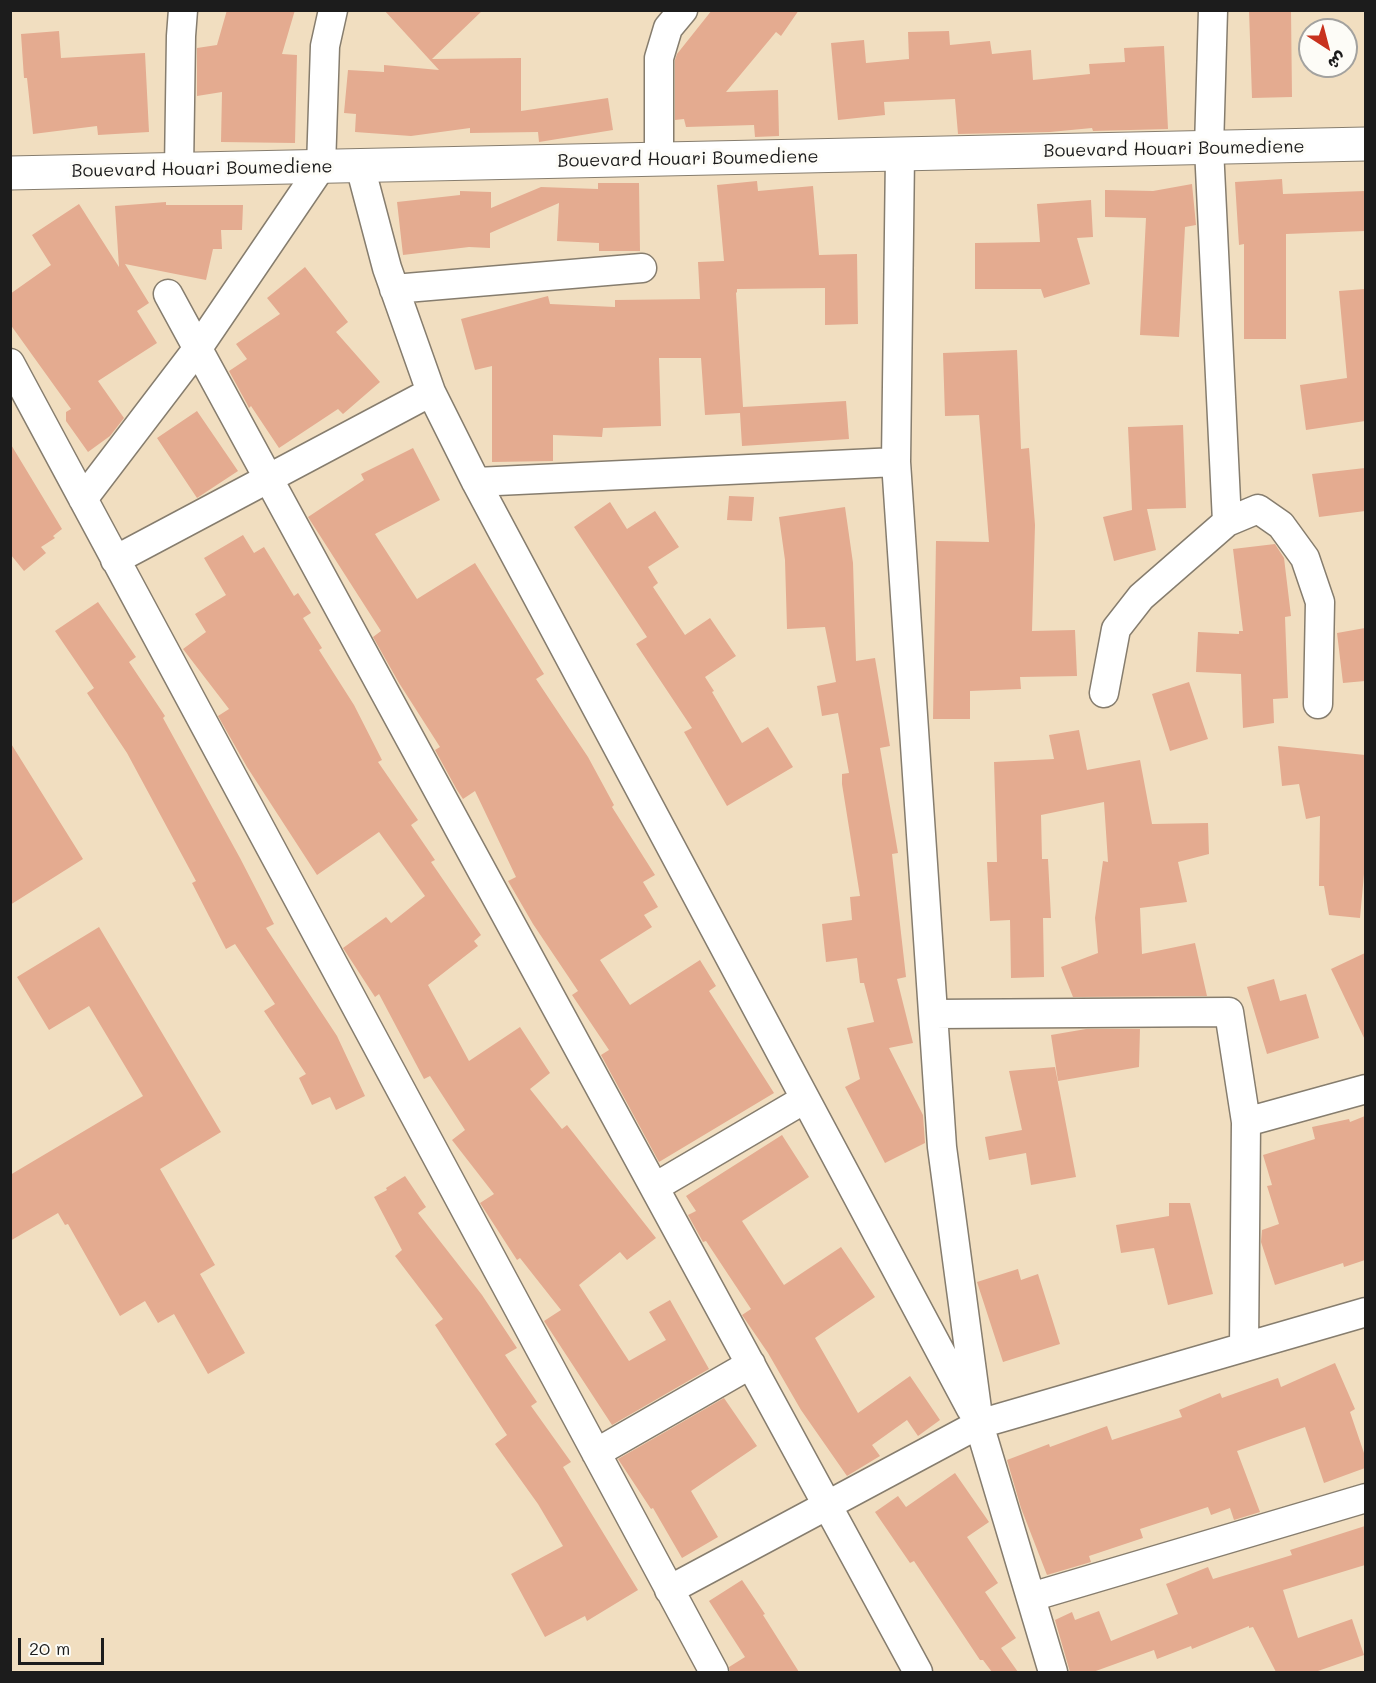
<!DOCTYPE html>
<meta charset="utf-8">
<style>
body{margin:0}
#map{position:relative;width:1376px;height:1683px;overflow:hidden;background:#f1dec0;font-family:Mali,"Playpen Sans Arabic",sans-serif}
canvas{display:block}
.frame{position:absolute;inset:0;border:12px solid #1c1c1c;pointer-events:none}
.north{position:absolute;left:1298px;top:18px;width:60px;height:60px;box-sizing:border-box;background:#fdfcf7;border:2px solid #a3a29f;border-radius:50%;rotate:144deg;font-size:16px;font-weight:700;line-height:24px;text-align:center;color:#1c1c1c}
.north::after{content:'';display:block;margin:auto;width:21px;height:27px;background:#c8321e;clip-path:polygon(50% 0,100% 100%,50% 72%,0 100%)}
.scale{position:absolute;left:18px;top:1638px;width:86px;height:27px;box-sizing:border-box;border:3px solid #1c1c1c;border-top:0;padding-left:8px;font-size:18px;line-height:21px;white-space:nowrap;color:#1c1c1c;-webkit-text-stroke:4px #fdfcf7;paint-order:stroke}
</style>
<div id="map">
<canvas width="1376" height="1683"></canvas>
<div class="frame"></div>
<div class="north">ش</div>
<div class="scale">20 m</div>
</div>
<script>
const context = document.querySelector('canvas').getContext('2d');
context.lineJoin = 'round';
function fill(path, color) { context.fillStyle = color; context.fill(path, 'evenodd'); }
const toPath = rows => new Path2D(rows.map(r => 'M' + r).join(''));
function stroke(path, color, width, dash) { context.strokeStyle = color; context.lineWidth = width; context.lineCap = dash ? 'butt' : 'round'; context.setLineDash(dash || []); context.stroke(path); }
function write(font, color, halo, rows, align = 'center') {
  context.font = font + ' Mali,sans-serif'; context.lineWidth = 6; context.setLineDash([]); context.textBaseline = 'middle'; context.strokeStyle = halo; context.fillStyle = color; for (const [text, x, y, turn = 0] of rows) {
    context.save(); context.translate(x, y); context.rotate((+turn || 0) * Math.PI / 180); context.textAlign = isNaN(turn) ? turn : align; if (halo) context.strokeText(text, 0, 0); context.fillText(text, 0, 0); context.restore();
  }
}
fill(toPath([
 [227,10,295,10,282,54,297,55,295,143,221,142,222,92,197,96,197,48,217,45],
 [384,10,483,10,432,59,521,58,521,111,608,98,613,130,539,142,538,132,470,133,470,128,411,136,355,132,356,114,344,113,348,70,384,72,384,65,439,70],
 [712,10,799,10,781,36,776,32,726,92,778,90,779,136,755,137,754,125,686,127,684,119,675,120,675,60,677,54],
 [1249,10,1291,10,1292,97,1252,98],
 [59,31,61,58,145,53,149,132,98,135,97,126,33,134,27,78,24,78,21,34],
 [949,31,950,45,990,41,992,54,1031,50,1033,80,1090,74,1089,64,1125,62,1124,48,1164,46,1168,129,1093,131,1092,128,1050,132,958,134,955,99,884,102,885,115,838,120,831,43,864,40,866,63,909,59,908,32],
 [1282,179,1283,194,1365,191,1365,231,1286,234,1286,339,1244,339,1244,244,1239,245,1235,182],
 [757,181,758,191,813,186,819,255,857,254,858,324,825,325,825,288,737,289,737,292,736,293,743,407,846,401,849,439,742,446,740,413,705,415,701,358,659,358,661,426,603,428,602,437,553,435,553,461,492,462,492,366,475,370,461,319,548,296,550,304,615,307,615,300,700,299,698,262,724,261,717,185],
 [598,183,639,183,640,251,599,251,599,243,557,241,559,203,490,233,490,248,469,247,403,255,397,202,460,195,460,191,491,192,491,208,541,187,598,189],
 [1192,184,1196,225,1185,227,1179,337,1140,335,1146,218,1105,217,1105,190,1153,191],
 [1091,200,1093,237,1077,238,1090,284,1044,298,1041,289,975,289,975,243,1040,242,1037,204],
 [166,202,166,205,243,205,242,230,221,230,222,249,213,249,206,280,125,264,149,303,137,311,157,343,98,381,124,418,110,436,88,452,66,421,66,412,71,409,10,324,10,294,51,265,32,235,79,204,119,267,115,206],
 [305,267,348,322,336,332,380,382,343,414,338,409,279,448,251,406,249,408,247,404,229,371,247,359,236,344,280,314,267,298],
 [1365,289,1365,421,1306,430,1300,385,1347,378,1339,291],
 [1017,350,1021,449,1029,448,1035,525,1032,631,1075,630,1077,676,1020,677,1021,689,970,691,970,719,933,719,936,541,989,542,979,415,945,416,943,353],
 [197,411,238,471,197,498,157,438],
 [1183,425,1186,508,1147,509,1156,550,1114,561,1103,517,1132,510,1128,427],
 [10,443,62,529,53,536,55,538,41,547,46,553,24,571,11,555],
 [413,448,440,500,375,534,417,599,475,563,544,674,536,679,588,757,614,805,612,807,655,875,643,882,658,907,644,915,652,927,600,960,630,1005,700,960,716,986,709,991,774,1093,659,1162,601,1055,609,1050,572,995,578,991,533,924,508,881,516,877,475,791,463,799,457,790,435,750,440,747,399,683,373,637,381,631,308,517,364,480,361,474],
 [1365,468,1365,511,1319,517,1312,474],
 [729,496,754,497,752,521,727,520],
 [610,502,627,529,655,511,679,547,648,567,658,583,653,587,685,635,710,618,736,656,705,677,714,691,712,692,742,743,768,727,793,767,727,806,684,732,692,728,636,644,647,637,574,527],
 [845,507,853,563,856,661,875,658,890,746,880,748,898,853,892,854,906,977,897,979,913,1043,889,1048,923,1115,925,1143,885,1163,845,1087,860,1079,847,1028,874,1022,864,983,860,983,857,958,826,962,822,924,852,920,850,897,860,896,842,784,842,774,849,773,838,713,822,716,817,686,836,682,825,627,787,629,785,560,779,517],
 [243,535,254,553,264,547,294,596,298,593,311,613,303,618,322,648,319,650,354,705,382,760,378,762,418,820,411,825,435,860,431,862,481,935,474,941,478,946,428,985,469,1061,520,1027,550,1073,530,1089,562,1129,567,1125,656,1238,627,1260,620,1252,579,1285,629,1361,666,1340,649,1312,670,1300,709,1369,612,1425,544,1321,561,1310,520,1258,517,1260,480,1203,494,1194,452,1140,465,1130,430,1076,424,1079,379,994,375,997,343,948,386,917,391,923,425,896,379,832,317,875,247,767,218,716,229,709,183,649,206,632,195,614,226,595,204,558],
 [1275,544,1284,558,1291,616,1285,617,1288,698,1273,699,1274,723,1243,728,1241,674,1196,672,1198,632,1239,634,1239,631,1243,631,1233,549],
 [98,602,136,657,129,662,165,716,163,718,240,858,274,924,266,928,337,1036,365,1096,336,1110,330,1097,312,1105,299,1078,306,1074,264,1011,275,1004,235,944,226,949,192,883,196,881,127,753,87,693,94,688,55,631],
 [1365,628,1365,681,1343,683,1337,633],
 [1189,682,1208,739,1170,751,1152,694],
 [1079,730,1087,770,1140,760,1152,824,1208,823,1209,854,1178,862,1187,902,1140,908,1142,954,1195,943,1207,996,1073,997,1061,967,1098,953,1095,918,1103,861,1108,862,1104,802,1041,815,1042,859,1048,859,1051,918,1043,918,1044,977,1011,978,1010,920,990,921,987,862,997,862,994,762,1054,759,1049,735],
 [10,742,83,859,10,905],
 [1278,746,1365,755,1365,874,1364,874,1360,918,1329,915,1324,886,1319,886,1320,816,1306,819,1299,784,1282,786],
 [99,927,221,1132,160,1169,215,1265,200,1274,245,1353,208,1374,174,1314,158,1323,145,1301,120,1316,68,1224,65,1225,58,1213,10,1241,10,1175,143,1096,89,1006,49,1030,17,977],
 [1365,953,1365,1040,1331,969],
 [1274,979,1280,1001,1306,994,1319,1038,1267,1054,1247,987],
 [1140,1029,1139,1067,1058,1081,1051,1035,1086,1029],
 [1055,1067,1076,1177,1031,1185,1026,1153,989,1160,985,1137,1022,1130,1009,1071],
 [1365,1116,1365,1260,1344,1267,1343,1263,1275,1285,1261,1242,1262,1230,1279,1224,1267,1186,1272,1185,1263,1155,1315,1139,1312,1127,1349,1119,1350,1122],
 [782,1135,809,1177,742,1221,784,1285,841,1247,875,1297,815,1338,858,1413,910,1376,940,1420,918,1436,907,1420,872,1445,880,1456,847,1476,801,1410,768,1353,742,1315,751,1309,706,1241,703,1242,688,1215,696,1211,686,1196],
 [405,1176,426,1207,418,1213,482,1295,517,1348,505,1355,537,1402,531,1406,571,1462,563,1467,638,1590,587,1621,585,1616,545,1637,511,1574,563,1546,538,1504,495,1444,507,1435,435,1325,443,1319,395,1256,402,1250,374,1197,387,1190,386,1188],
 [1169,1203,1190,1203,1213,1294,1168,1305,1154,1248,1121,1253,1116,1225,1169,1216],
 [1018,1269,1021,1280,1038,1274,1060,1344,1003,1362,977,1282],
 [1335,1363,1355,1409,1350,1412,1365,1456,1365,1468,1324,1483,1305,1427,1237,1451,1260,1512,1234,1520,1230,1508,1211,1515,1208,1507,1140,1529,1143,1538,1089,1556,1091,1562,1047,1575,1021,1508,1007,1460,1049,1444,1050,1447,1107,1426,1112,1440,1182,1417,1179,1410,1220,1393,1222,1398,1278,1378,1281,1387],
 [724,1398,757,1446,691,1491,718,1537,682,1558,653,1508,651,1509,618,1459],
 [955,1473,989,1522,967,1537,998,1583,985,1592,1016,1638,1001,1648,1018,1672,992,1672,983,1660,980,1660,914,1561,910,1563,875,1512,898,1496,906,1507],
 [1365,1526,1365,1565,1283,1590,1298,1638,1352,1619,1364,1655,1315,1672,1276,1672,1253,1627,1249,1628,1249,1626,1192,1649,1191,1646,1157,1659,1154,1650,1093,1672,1070,1672,1055,1620,1072,1612,1075,1620,1099,1611,1111,1641,1178,1614,1166,1584,1208,1567,1213,1579,1292,1555,1290,1550],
 [742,1580,765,1614,763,1615,799,1672,730,1672,729,1667,745,1657,709,1601]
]), '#e4ab90');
const minor = toPath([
 [1213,10,1209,148,1227,522],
 [900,155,896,462,942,1147,979,1424,1053,1672],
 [659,160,659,58,668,28,683,10],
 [360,166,387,268,431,392,476,482,971,1409],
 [179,170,181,36,183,10],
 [394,289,642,268],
 [168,294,918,1672],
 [10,363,714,1672],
 [476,482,896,462],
 [83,499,198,348,321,167,325,46,333,10],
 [115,560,431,392],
 [1104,693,1116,629,1141,597,1227,522,1258,509,1281,525,1305,558,1320,602,1318,704],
 [934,1014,1229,1012,1246,1122,1244,1347],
 [1246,1122,1366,1089],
 [655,1187,805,1099],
 [596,1453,751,1364],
 [669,1590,979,1424,1366,1312],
 [1031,1597,1366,1498]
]);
const tertiary = toPath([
 [10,173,1366,144]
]);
stroke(minor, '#867d6e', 31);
stroke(tertiary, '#867d6e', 35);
stroke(minor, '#fff', 28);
stroke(tertiary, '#fff', 33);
write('18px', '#1c1c1c', '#fdfcf7', [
 ["Bouevard Houari Boumediene",1174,149,-1],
 ["Bouevard Houari Boumediene",688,159,-1],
 ["Bouevard Houari Boumediene",202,169,-1]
]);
</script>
